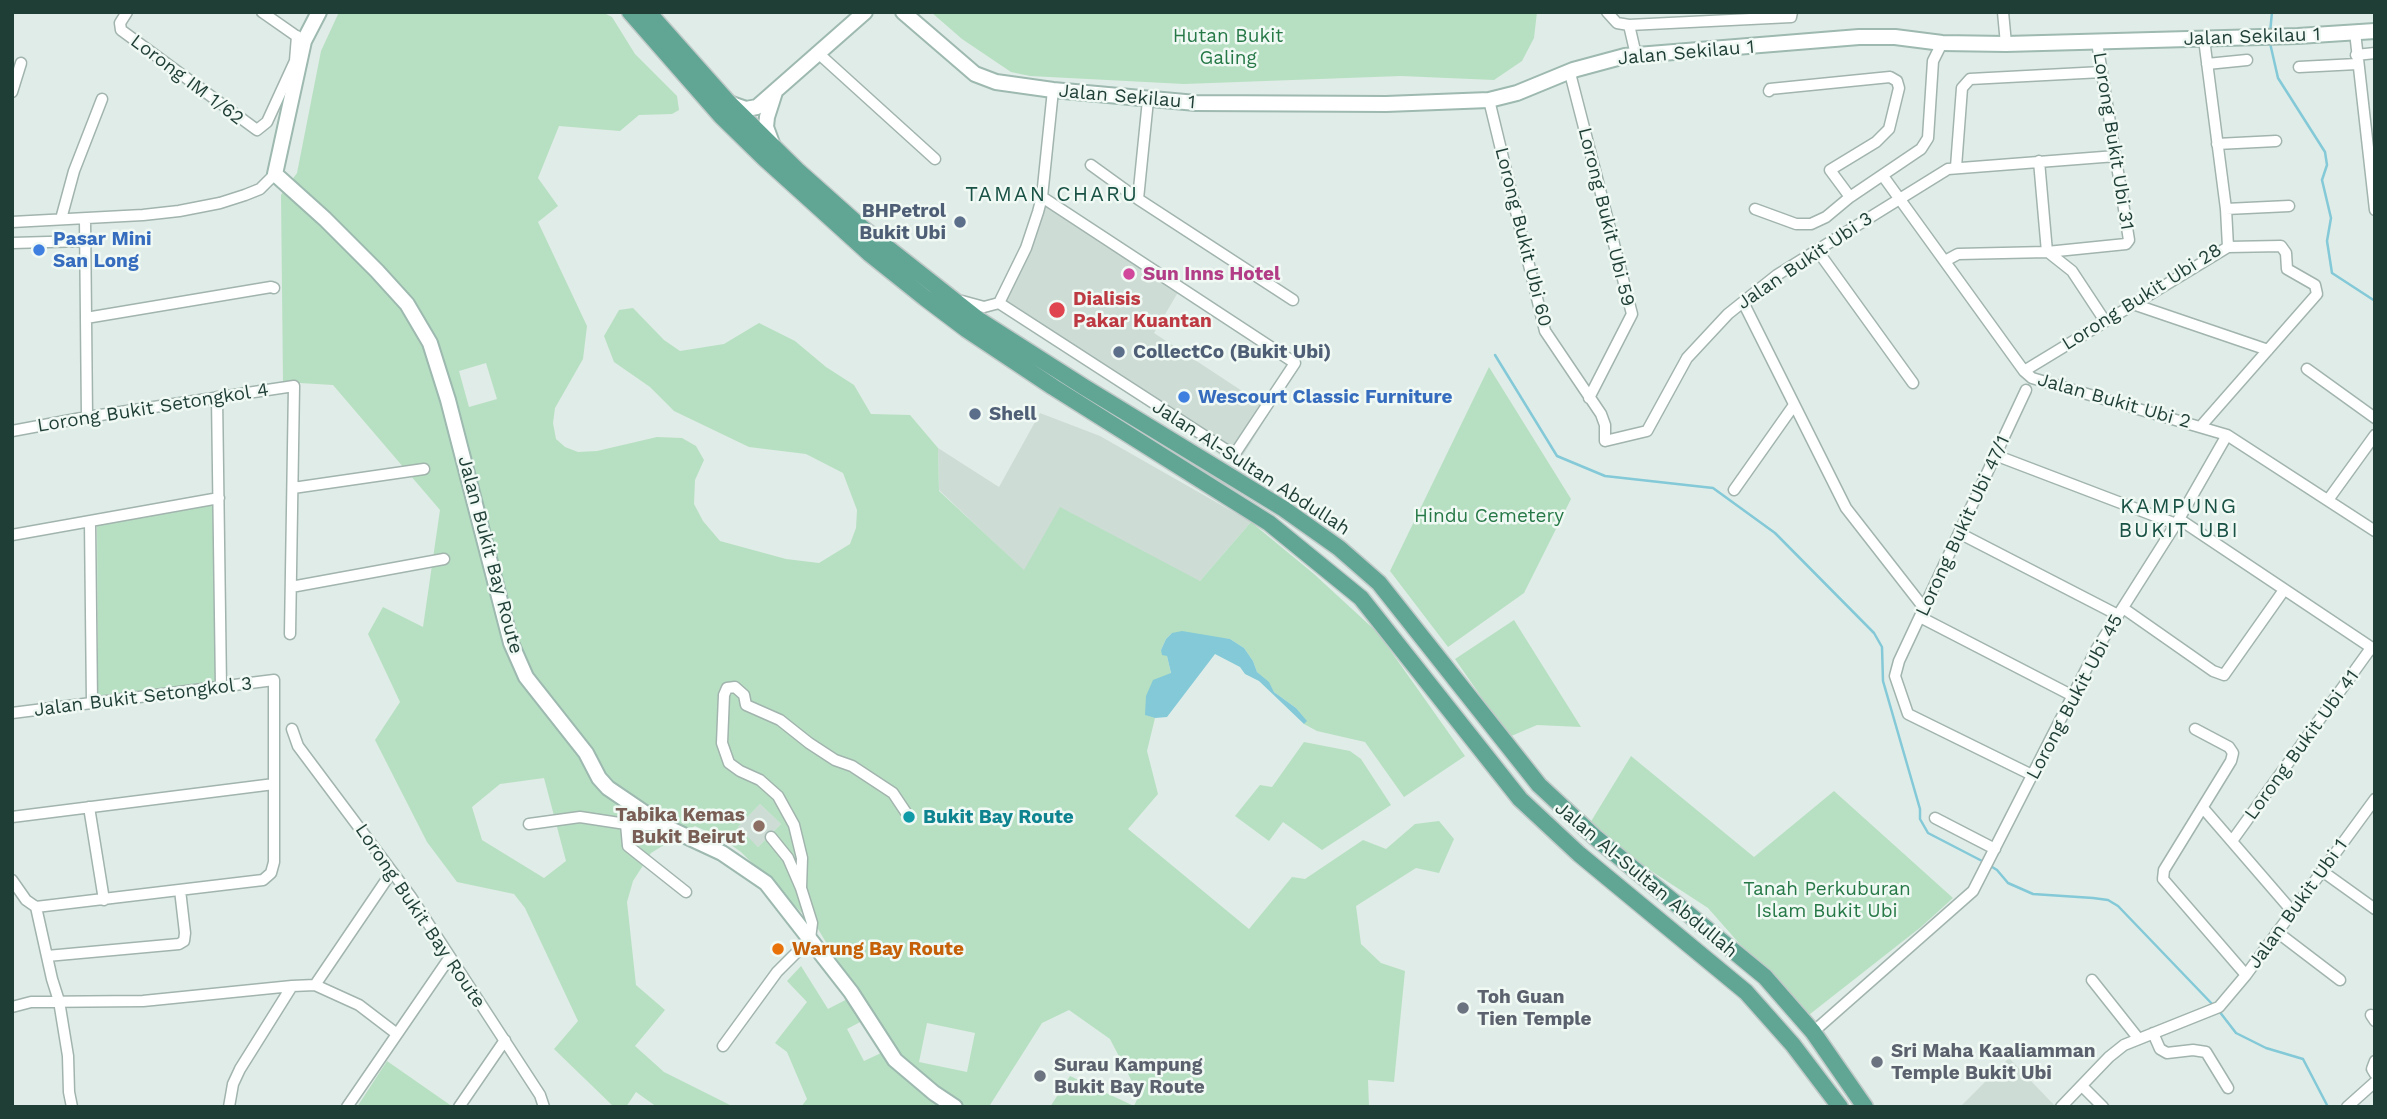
<!DOCTYPE html>
<style>
body{margin:0}
#map{position:relative;width:2387px;height:1119px;overflow:hidden;background:#e0ece7;font-family:"Work Sans",sans-serif}
canvas{display:block}
.frame{position:absolute;inset:0;border:14px solid #1f3e36;pointer-events:none}
</style>
<div id="map">
<canvas width="2387" height="1119"></canvas>
<div class="frame"></div>
</div>
<script>
const context = document.querySelector('canvas').getContext('2d');
context.lineJoin = 'round';
function fill(path, color) { context.fillStyle = color; context.fill(path, 'evenodd'); }
const toPath = rows => new Path2D(rows.map(r => 'M' + r).join(''));
function stroke(path, color, width, dash) { context.strokeStyle = color; context.lineWidth = width; context.lineCap = dash ? 'butt' : 'round'; context.setLineDash(dash || []); context.stroke(path); }
function write(font, color, halo, rows, align = 'center') {
  context.font = font + ' "Work Sans",sans-serif'; context.lineWidth = 5; context.setLineDash([]); context.textBaseline = 'middle'; context.strokeStyle = halo; context.fillStyle = color; for (const [text, x, y, turn = 0] of rows) {
    context.save(); context.translate(x, y); context.rotate((+turn || 0) * Math.PI / 180); context.textAlign = isNaN(turn) ? turn : align; if (halo) context.strokeText(text, 0, 0); context.fillText(text, 0, 0); context.restore();
  }
}
fill(toPath([
 [1047,204,1180,289,1154,333,1271,410,1239,462,1225,458,1000,309,1029,254],
 [1040,413,1100,436,1251,522,1200,581,1024,571,939,490,938,448,999,487],
 [760,804,781,824,758,847,737,828],
 [2009,1058,2056,1107,1960,1107]
]), '#cedcd6');
fill(toPath([
 [339,12,602,12,612,17,635,54,677,96,679,110,672,114,639,115,620,131,559,126,538,178,558,206,538,222,587,326,583,359,555,408,553,423,556,439,565,447,578,452,597,451,657,437,682,438,696,446,704,460,695,480,694,504,703,521,720,541,786,559,819,563,850,544,856,528,857,510,843,473,806,454,749,447,674,411,650,387,614,362,604,336,619,310,633,308,664,340,680,351,724,344,759,323,795,341,826,367,854,385,871,414,910,415,938,448,939,491,1024,570,1060,507,1200,581,1251,522,1314,574,1378,633,1465,756,1404,797,1365,742,1317,731,1304,724,1306,721,1296,708,1274,692,1268,682,1257,672,1253,661,1244,648,1230,639,1172,633,1166,639,1161,650,1167,656,1171,674,1146,696,1146,715,1155,718,1147,751,1158,794,1128,829,1249,929,1292,877,1305,879,1363,840,1386,849,1415,824,1439,821,1454,839,1439,873,1416,868,1356,906,1361,944,1381,963,1405,971,1394,1082,1368,1080,1369,1107,1050,1107,1070,1076,1134,1106,1139,1095,1110,1039,1069,1010,1042,1023,990,1105,992,1107,801,1107,807,1099,787,1052,775,1043,807,1002,787,981,801,966,828,1009,857,994,818,929,741,852,721,838,695,826,651,853,633,881,627,902,636,985,665,1010,635,1046,664,1072,734,1107,657,1107,636,1092,626,1107,614,1107,554,1049,578,1021,525,908,514,894,457,882,427,842,375,740,400,702,368,634,383,607,423,627,440,510,333,385,283,382,281,195,297,173,321,51],
 [486,363,497,399,469,407,459,371],
 [544,778,566,861,544,878,482,840,472,807,500,784],
 [760,804,781,824,758,847,738,827],
 [864,1020,881,1053,864,1061,847,1029],
 [927,1023,975,1033,967,1072,919,1062],
 [931,12,1537,12,1534,38,1522,61,1494,80,1401,76,1184,84,1030,76,1011,72,962,39],
 [1489,367,1571,499,1524,593,1448,647,1390,571],
 [224,499,226,689,98,705,97,521],
 [1514,620,1581,727,1537,725,1509,737,1455,659],
 [1304,742,1350,751,1361,759,1391,805,1322,850,1283,822,1269,841,1235,816,1260,785,1272,787],
 [1631,756,1754,857,1834,791,1953,898,1921,927,1805,1018,1708,908,1619,850,1590,823],
 [387,1061,453,1107,357,1107]
]), '#b7e0c2');
fill(toPath([
 [1182,631,1230,639,1244,648,1253,661,1257,672,1269,682,1274,692,1296,708,1307,721,1304,724,1259,681,1245,674,1240,667,1215,654,1167,717,1155,718,1145,715,1146,696,1153,680,1171,673,1167,656,1162,655,1161,650,1166,639,1172,633]
]), '#83c9d7');
stroke(toPath([
 [2270,33,2272,12],
 [2270,43,2278,78,2325,152,2327,165,2322,180,2331,218,2327,241,2332,273,2375,301],
 [1495,355,1557,456,1605,476,1713,488,1775,533,1874,633,1882,647,1883,681,1920,809,1920,819,1928,833,1984,862],
 [1989,865,1997,870,2008,883,2033,894,2093,898,2108,900,2118,906,2215,1007],
 [2219,1011,2236,1033,2266,1048,2303,1059,2328,1107]
]), '#83c9d7', 2.5);
const street = toPath([
 [127,12,120,23,121,30,257,130,267,122,295,61,297,36],
 [262,12,302,40],
 [1607,12,1617,23,1629,25,1791,17,1792,12],
 [2003,12,2006,44],
 [1629,25,1636,55],
 [2355,32,2375,210],
 [2204,39,2226,209,2228,247],
 [818,53,935,159],
 [2356,55,2375,53],
 [2207,64,2247,60],
 [2299,67,2357,64],
 [1573,70,1571,77,1632,314,1589,398],
 [1769,91,1770,89,1890,77,1897,81,1899,88,1889,129,1876,142,1830,170,1850,197,1921,149,1928,138,1933,61,1942,43],
 [12,92,21,63],
 [1489,100,1545,331,1601,414,1605,425,1605,441,1647,431,1687,358,1728,314,1743,302,1777,275,1948,169,2116,156],
 [2217,144,2276,141],
 [2039,161,2047,252],
 [1091,165,1138,199,1293,300],
 [1956,167,1962,88,1970,79,2102,72],
 [1883,176,2024,371,2032,378,2227,435,2375,531],
 [1138,199,1148,100],
 [1755,209,1796,224,1811,224,1826,217,1850,197],
 [2226,209,2289,206],
 [61,219,74,171,102,99],
 [85,219,87,417],
 [12,222,143,215,179,211,220,203,245,195,260,189,275,174],
 [12,243,85,241],
 [1817,250,1913,383],
 [2048,252,2072,271,2105,321],
 [1945,261,1958,254,2047,252,2126,244,2129,240,2097,42],
 [962,301,984,307,999,303],
 [1743,302,1846,508,1924,608],
 [999,303,1234,455,1295,363,1042,197],
 [999,303,1026,248,1038,212,1042,197,1053,90],
 [2133,304,2268,350],
 [86,318,271,287,274,288],
 [2307,369,2375,418],
 [2024,371,2228,247,2281,246,2286,253,2287,269,2315,285,2317,294,2201,426],
 [2026,390,1899,661,1895,676,1908,714,2032,775],
 [217,397,221,687],
 [12,431,87,417,294,386,290,634],
 [1995,455,2176,524],
 [293,488,424,469],
 [1734,490,1794,405],
 [2328,500,2375,435],
 [2179,519,2375,650],
 [90,522,92,703],
 [1959,533,2118,615],
 [12,535,219,498],
 [291,587,444,559],
 [2123,608,2213,671,2224,675,2284,590],
 [1920,617,2073,696],
 [12,713,274,680,274,862,271,873,263,880,36,907,26,900,12,880],
 [292,729,298,746,411,897,540,1095,544,1107],
 [2195,729,2229,747,2233,753,2231,761,2164,870,2163,879,2246,975],
 [89,807,104,900],
 [2203,808,2292,911],
 [12,817,274,784],
 [1935,818,1995,849],
 [529,824,580,817,626,824,664,826],
 [626,824,628,846,686,892],
 [2232,841,2371,648],
 [2322,871,2375,909],
 [801,888,802,858,794,825,778,796,760,780,740,771,729,763,722,743,724,695,727,688,735,687,744,695,746,705,780,720,809,743,835,760,852,766,893,793,909,817],
 [36,907,52,979,59,1001,68,1056,69,1092,72,1107],
 [2277,932,2340,980],
 [47,956,179,944,184,941,185,933,180,890],
 [2092,980,2138,1038],
 [315,985,359,1005,397,1034],
 [12,1007,31,1002,143,1001,292,986],
 [2371,1015,2375,1021],
 [1813,1032,1973,891,2096,650,2179,519,2227,435],
 [2153,1033,2160,1049,2167,1053,2193,1050,2206,1052,2228,1088],
 [723,1046,777,972,810,939,812,923,801,888,788,858,771,837],
 [2375,1061,2372,1069,2375,1074],
 [2082,1086,2103,1107],
 [229,1107,233,1084,240,1069,292,986,315,985,391,873],
 [347,1107,450,957],
 [459,1107,505,1040],
 [2061,1107,2109,1057,2124,1045,2219,1007,2246,975,2375,799],
 [2347,1107,2375,1082]
]);
const secondary = toPath([
 [319,12,304,41,275,174,325,219,377,271,407,304,430,343,448,400,511,643,526,677,586,753,599,778,608,788,664,826,722,853,766,883,851,992,895,1060,934,1093,955,1107],
 [903,12,975,74,996,82,1053,90,1196,103,1386,104,1489,100,1517,93,1573,70,1625,56,1859,37,1895,37,1942,43,2006,44,2298,36,2375,31],
 [729,103,746,109,757,107,865,12],
 [773,146,766,127,767,117,775,92]
]);
const primary = toPath([
 [630,12,721,116,764,158,870,254,925,298,966,329,1053,387,1269,523,1361,598,1520,799,1579,854,1746,992,1793,1045,1840,1107],
 [648,12,728,102,797,170,861,227,979,320,1084,387,1284,509,1339,548,1379,583,1539,785,1596,838,1765,977,1813,1032,1865,1107]
]);
stroke(street, '#a2b4ae', 13);
stroke(secondary, '#9db9b0', 18);
stroke(primary, '#c0c9c7', 19);
stroke(street, '#fff', 10);
stroke(secondary, '#fff', 14);
stroke(primary, '#61a695', 16);
for (const [x, y, r, color] of [
 [960,222,7,"#5c6f8a"],
 [39,250,7,"#3f7fe0"],
 [1129,274,7,"#d1479c"],
 [1057,310,9,"#e0444e"],
 [1119,352,7,"#5c6f8a"],
 [1184,397,7,"#3f7fe0"],
 [975,414,7,"#5c6f8a"],
 [909,817,7,"#0f9aa8"],
 [759,826,7,"#8d6e63"],
 [778,949,7,"#e8710a"],
 [1463,1008,7,"#6b7280"],
 [1877,1062,7,"#6b7280"],
 [1040,1076,7,"#6b7280"]
]) { const dot = new Path2D(); dot.arc(x, y, r, 0, 2 * Math.PI); context.fillStyle = color; context.fill(dot); stroke(dot, '#f1f9f5', 2.5); }
write('19px', '#267947', '#f1f9f5', [
 ["Hutan Bukit",1228,36],
 ["Galing",1228,58],
 ["Hindu Cemetery",1489,516],
 ["Tanah Perkuburan",1827,889],
 ["Islam Bukit Ubi",1827,911]
]);
write('19px', '#1f3e36', '#f1f9f5', [
 ["Jalan Sekilau 1",2252,37,-2],
 ["Jalan Sekilau 1",1686,53,-5],
 ["Lorong IM 1/62",187,80,37],
 ["Jalan Sekilau 1",1127,97,5],
 ["Lorong Bukit Ubi 31",2113,141,81],
 ["Lorong Bukit Ubi 59",1606,217,76],
 ["Lorong Bukit Ubi 60",1523,237,76],
 ["Jalan Bukit Ubi 3",1805,261,-34],
 ["Lorong Bukit Ubi 28",2142,297,-32],
 ["Jalan Bukit Ubi 2",2114,401,16],
 ["Lorong Bukit Setongkol 4",153,408,-9],
 ["Jalan Al-Sultan Abdullah",1251,468,33],
 ["Lorong Bukit Ubi 47/1",1963,526,-65],
 ["Jalan Bukit Bay Route",490,555,75],
 ["Jalan Bukit Setongkol 3",143,697,-7],
 ["Lorong Bukit Ubi 45",2075,697,-62],
 ["Lorong Bukit Ubi 41",2302,745,-54],
 ["Jalan Al-Sultan Abdullah",1646,880,40],
 ["Jalan Bukit Ubi 1",2298,904,-54],
 ["Lorong Bukit Bay Route",420,916,56]
]);
write('bold 19px', '#4e5e75', '#f1f9f5', [
 ["BHPetrol",946,211,"right"],
 ["Bukit Ubi",946,233,"right"],
 ["CollectCo (Bukit Ubi)",1133,352],
 ["Shell",989,414]
], 'left');
write('bold 19px', '#366cbe', '#f1f9f5', [
 ["Pasar Mini",53,239],
 ["San Long",53,261],
 ["Wescourt Classic Furniture",1198,397]
], 'left');
write('bold 19px', '#b23c85', '#f1f9f5', [
 ["Sun Inns Hotel",1143,274]
], 'left');
write('bold 19px', '#be3a42', '#f1f9f5', [
 ["Dialisis",1073,299],
 ["Pakar Kuantan",1073,321]
], 'left');
write('bold 19px', '#785e54', '#f1f9f5', [
 ["Tabika Kemas",745,815],
 ["Bukit Beirut",745,837]
], 'right');
write('bold 19px', '#0d838f', '#f1f9f5', [
 ["Bukit Bay Route",923,817]
], 'left');
write('bold 19px', '#c56008', '#f1f9f5', [
 ["Warung Bay Route",792,949]
], 'left');
write('bold 19px', '#5b616d', '#f1f9f5', [
 ["Toh Guan",1477,997],
 ["Tien Temple",1477,1019],
 ["Sri Maha Kaaliamman",1891,1051],
 ["Temple Bukit Ubi",1891,1073],
 ["Surau Kampung",1054,1065],
 ["Bukit Bay Route",1054,1087]
], 'left');
context.letterSpacing = '2px';
write('21px', '#195245', '#f1f9f5', [
 ["TAMAN CHARU",1052,195],
 ["KAMPUNG",2179,507],
 ["BUKIT UBI",2179,531]
]);
context.letterSpacing = '0px';
</script>
